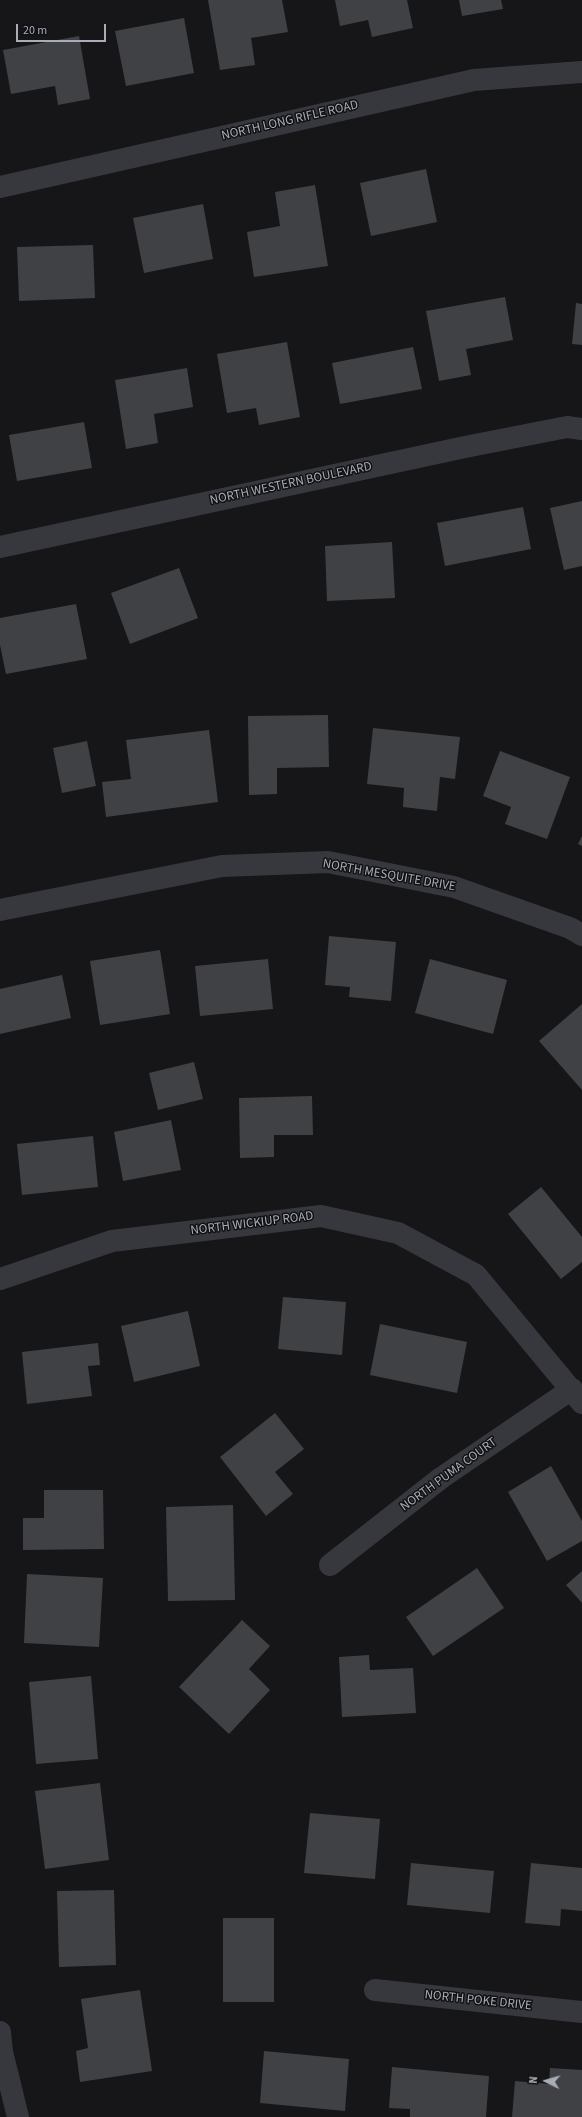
<!DOCTYPE html>
<style>
body{margin:0}
#map{position:relative;width:582px;height:2117px;overflow:hidden;background:#161618;font-family:"Source Sans 3",sans-serif}
canvas{display:block}
.north{position:absolute;left:526px;top:2061px;width:40px;height:40px;-webkit-text-stroke:3px #111113;paint-order:stroke;rotate:275deg;font-size:11px;font-weight:700;line-height:16px;text-align:center;color:#a8adb8}
.north::after{content:'';display:block;margin:auto;width:14px;height:18px;background:#a8adb8;clip-path:polygon(50% 0,100% 100%,50% 72%,0 100%)}
.scale{position:absolute;left:16px;top:24px;width:90px;height:18px;box-sizing:border-box;border:2px solid #a8adb8;border-top:0;padding-left:5px;font-size:12px;line-height:14px;white-space:nowrap;color:#a8adb8;-webkit-text-stroke:3px #111113;paint-order:stroke}
</style>
<div id="map">
<canvas width="582" height="2117"></canvas>
<div class="north">N</div>
<div class="scale">20 m</div>
</div>
<script>
const context = document.querySelector('canvas').getContext('2d');
context.lineJoin = 'round';
function fill(path, color) { context.fillStyle = color; context.fill(path, 'evenodd'); }
const toPath = rows => new Path2D(rows.map(r => 'M' + r).join(''));
function stroke(path, color, width, dash) { context.strokeStyle = color; context.lineWidth = width; context.lineCap = dash ? 'butt' : 'round'; context.setLineDash(dash || []); context.stroke(path); }
function write(font, color, halo, rows, align = 'center') {
  context.font = font + ' "Source Sans 3",sans-serif'; context.lineWidth = 3; context.setLineDash([]); context.textBaseline = 'middle'; context.strokeStyle = halo; context.fillStyle = color; for (const [text, x, y, turn = 0] of rows) {
    context.save(); context.translate(x, y); context.rotate((+turn || 0) * Math.PI / 180); context.textAlign = isNaN(turn) ? turn : align; if (halo) context.strokeText(text, 0, 0); context.fillText(text, 0, 0); context.restore();
  }
}
fill(toPath([
 [208,0,282,0,288,32,251,38,255,65,220,70],
 [335,0,407,0,413,28,372,37,368,20,340,26],
 [459,0,501,0,503,9,462,16],
 [184,18,194,73,126,86,115,31],
 [79,36,90,99,58,105,55,86,11,94,3,50],
 [426,169,437,222,371,236,360,183],
 [315,185,328,266,254,277,247,232,280,226,275,192],
 [203,204,213,259,144,273,133,218],
 [93,245,95,298,19,301,17,247],
 [505,297,513,340,466,349,471,375,439,381,426,311],
 [576,303,582,304,582,345,572,344],
 [287,342,300,417,259,425,256,408,227,413,217,354],
 [413,347,422,389,340,404,332,363],
 [187,368,193,407,154,414,158,443,126,449,115,380],
 [84,422,92,468,17,481,9,435],
 [582,501,582,566,564,570,550,508],
 [523,507,531,549,445,566,437,523],
 [392,542,395,598,327,601,325,546],
 [179,568,198,618,130,644,111,593],
 [76,604,87,659,6,674,0,645,0,618],
 [328,715,329,767,277,768,277,794,249,795,248,716],
 [373,728,460,737,455,779,440,777,437,811,403,807,404,788,367,784],
 [209,730,218,802,106,817,102,782,131,779,126,740],
 [87,741,96,786,62,793,53,748],
 [500,751,570,777,547,839,505,824,511,807,483,796],
 [582,836,582,846,578,844],
 [329,936,396,942,391,1001,349,997,350,987,325,985],
 [160,950,170,1014,100,1025,90,961],
 [268,959,273,1009,200,1016,195,966],
 [430,959,507,980,493,1034,415,1013],
 [62,975,71,1018,0,1034,0,989],
 [582,1004,582,1090,539,1041],
 [194,1062,203,1099,158,1110,149,1073],
 [312,1096,313,1135,274,1135,274,1157,240,1158,239,1098],
 [171,1120,181,1170,123,1181,114,1132],
 [93,1136,98,1187,22,1195,17,1144],
 [541,1187,582,1237,582,1262,561,1279,508,1214],
 [283,1297,346,1302,342,1355,278,1349],
 [188,1311,200,1366,134,1382,121,1326],
 [380,1324,467,1342,457,1393,370,1375],
 [98,1343,100,1365,88,1366,92,1396,27,1404,22,1352],
 [275,1413,304,1449,275,1472,293,1494,266,1516,220,1457],
 [551,1466,582,1521,582,1541,547,1561,508,1492],
 [44,1490,103,1490,104,1549,23,1550,23,1518,44,1518],
 [233,1505,235,1600,168,1601,166,1507],
 [477,1568,504,1608,433,1656,406,1617],
 [582,1571,582,1603,566,1585],
 [27,1574,103,1578,99,1647,24,1643],
 [242,1620,270,1646,249,1669,270,1690,229,1734,179,1687],
 [369,1655,370,1670,413,1668,416,1713,342,1717,339,1657],
 [91,1676,98,1759,36,1764,29,1682],
 [100,1783,109,1860,45,1869,35,1791],
 [310,1813,380,1819,375,1879,304,1873],
 [411,1863,494,1871,490,1913,407,1905],
 [531,1863,582,1868,582,1911,561,1909,560,1926,525,1923],
 [114,1890,116,1965,59,1967,57,1891],
 [223,1918,274,1918,274,2002,223,2002],
 [140,1990,152,2071,80,2082,76,2051,88,2048,81,1999],
 [264,2051,349,2059,345,2111,260,2103],
 [392,2067,489,2076,486,2117,410,2117,410,2109,389,2108],
 [550,2068,582,2070,582,2117,512,2117,515,2081,549,2084]
]), '#404145');
stroke(toPath([
 [0,187,474,80,582,72],
 [0,547,465,447,567,427,582,429],
 [0,910,222,866,328,862,454,887,570,928,582,935],
 [0,1279,112,1241,321,1216,398,1233,476,1275,582,1403],
 [330,1565,441,1478,572,1389],
 [375,1990,582,2012],
 [0,2032,2,2052,18,2117]
]), '#37383d', 22);
write('13px', '#a8adb8', '#111113', [
 ["NORTH LONG RIFLE ROAD",290,121,-13],
 ["NORTH WESTERN BOULEVARD",291,484,-12],
 ["NORTH MESQUITE DRIVE",389,876,10],
 ["NORTH WICKIUP ROAD",252,1224,-7],
 ["NORTH PUMA COURT",449,1475,-36],
 ["NORTH POKE DRIVE",478,2001,6]
]);
</script>
